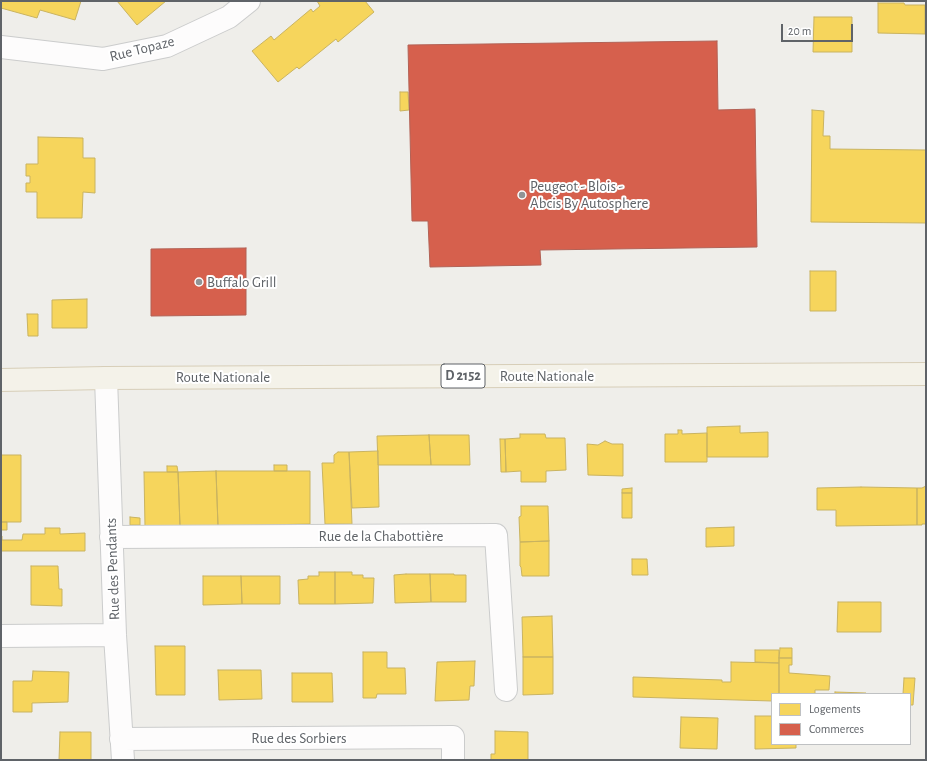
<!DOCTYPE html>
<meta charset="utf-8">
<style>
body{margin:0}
#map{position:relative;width:927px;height:761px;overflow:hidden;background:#efeeea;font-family:"Alegreya Sans",sans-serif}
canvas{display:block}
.frame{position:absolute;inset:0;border:2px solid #5f6368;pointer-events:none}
.legend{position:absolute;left:771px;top:693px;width:140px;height:52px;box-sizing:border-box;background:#fff;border:1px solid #bfc1c3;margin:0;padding:5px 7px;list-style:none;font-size:12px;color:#5f6368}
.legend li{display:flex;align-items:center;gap:8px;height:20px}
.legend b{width:20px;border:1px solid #bfc1c3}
.scale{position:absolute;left:781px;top:24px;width:72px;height:18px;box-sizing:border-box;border:2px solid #5f6368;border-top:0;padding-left:5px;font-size:12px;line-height:14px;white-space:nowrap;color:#5f6368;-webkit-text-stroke:3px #fff;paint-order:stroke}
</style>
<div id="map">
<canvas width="927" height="761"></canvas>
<div class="frame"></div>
<ul class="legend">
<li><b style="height:11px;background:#f6d55c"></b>Logements</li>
<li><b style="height:11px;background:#d6604d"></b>Commerces</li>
</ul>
<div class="scale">20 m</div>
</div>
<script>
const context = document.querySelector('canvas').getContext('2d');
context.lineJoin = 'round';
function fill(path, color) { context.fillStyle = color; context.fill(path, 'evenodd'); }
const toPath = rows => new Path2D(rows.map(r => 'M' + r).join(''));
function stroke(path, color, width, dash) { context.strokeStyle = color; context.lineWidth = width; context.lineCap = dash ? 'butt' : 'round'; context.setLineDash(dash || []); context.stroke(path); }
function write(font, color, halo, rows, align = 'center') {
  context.font = font + ' "Alegreya Sans",sans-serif'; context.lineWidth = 4; context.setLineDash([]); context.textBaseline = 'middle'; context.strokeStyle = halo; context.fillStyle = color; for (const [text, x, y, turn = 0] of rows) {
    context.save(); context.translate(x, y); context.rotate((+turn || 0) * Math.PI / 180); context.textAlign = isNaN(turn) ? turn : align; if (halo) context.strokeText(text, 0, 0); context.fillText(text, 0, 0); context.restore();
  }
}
const homes = toPath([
 [1,1,81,1,75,20,40,10,37,18,1,8,1,1],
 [117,1,166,1,137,25,117,1],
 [317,1,365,1,374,12,338,42,336,39,299,69,297,67,278,82,252,51,271,36,274,40,311,9,313,12,320,6,317,1],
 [878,3,904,3,905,5,925,5,925,34,878,33,878,3],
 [814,17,852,17,852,52,813,52,814,17],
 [400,92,408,92,409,110,400,111,400,92],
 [812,110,824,111,823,136,830,136,830,149,926,150,926,223,811,222,812,110],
 [38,137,83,138,83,158,95,158,95,193,83,192,82,218,37,218,37,192,26,192,26,183,30,183,30,176,26,176,26,164,38,164,38,137],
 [810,271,836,271,836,311,810,311,810,271],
 [87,299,87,328,52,328,52,300,87,299],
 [27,314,38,314,38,336,28,336,27,314],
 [740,426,740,433,768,432,768,457,707,457,707,427,740,426],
 [678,430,682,430,682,434,707,433,707,462,665,462,665,434,678,434,678,430],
 [520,434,545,434,546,438,565,438,566,470,546,471,546,482,521,482,521,471,506,472,505,439,520,438,520,434],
 [429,435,431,465,378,465,377,436,429,435],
 [429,435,469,435,470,465,431,465,429,435],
 [500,439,505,439,506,472,501,472,500,439],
 [605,441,612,444,623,444,623,476,588,475,587,444,598,445,605,441],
 [378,451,379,507,352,508,349,452,378,451],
 [338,452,349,452,352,524,325,524,322,463,334,463,334,455,338,452],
 [1,455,21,455,21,522,1,522,1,455],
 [274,465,287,465,287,471,274,471,274,465],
 [167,466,177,466,178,472,167,472,167,466],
 [216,471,218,526,180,526,178,472,216,471],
 [216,471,310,471,310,524,218,526,216,471],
 [144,472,178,472,180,526,145,527,144,472],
 [926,486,926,524,922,524,922,525,917,525,917,488,922,488,926,486],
 [861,487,917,488,917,525,836,526,836,510,817,510,817,488,861,487],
 [632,488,632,493,622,493,622,489,632,488],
 [622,493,632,493,632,518,622,518,622,493],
 [521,506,548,506,549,541,520,542,519,517,521,516,521,506],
 [130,517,140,518,140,525,130,525,130,517],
 [1,522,7,522,7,530,1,530,1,522],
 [734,527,734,546,706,547,706,528,734,527],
 [45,528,60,528,60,534,85,533,85,551,1,551,1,536,2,536,2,540,22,540,23,534,45,534,45,528],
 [549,541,549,576,522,576,521,567,520,566,520,542,549,541],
 [632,559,647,559,648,575,632,575,632,559],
 [31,566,58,566,59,589,62,589,62,606,31,605,31,566],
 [319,572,335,572,335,604,299,604,298,580,308,579,308,576,319,576,319,572],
 [335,572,352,572,352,575,363,575,363,578,374,578,373,603,335,604,335,572],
 [406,574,430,574,431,602,395,603,394,575,406,574],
 [430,574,454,574,454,575,466,575,466,602,431,602,430,574],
 [203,576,241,576,242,604,203,605,203,576],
 [241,576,280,576,280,604,242,604,241,576],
 [838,602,881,602,881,632,837,632,838,602],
 [552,616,553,657,523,657,522,617,552,616],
 [155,646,185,646,185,695,156,695,155,646],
 [780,648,792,648,792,658,779,658,780,648],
 [755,650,779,650,779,663,755,662,755,650],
 [363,652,387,652,387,668,405,668,406,694,377,694,376,698,363,698,363,652],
 [523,657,553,657,553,694,523,695,523,657],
 [779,658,792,658,792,665,789,665,789,673,830,676,829,690,815,690,815,694,779,694,779,658],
 [475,661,474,686,470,686,469,700,435,701,437,662,475,661],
 [731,662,779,663,779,694,772,694,772,701,633,697,633,677,722,680,722,682,731,682,731,662],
 [218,670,261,670,262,699,219,700,218,670],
 [33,671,69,672,68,702,32,703,32,712,13,712,13,681,32,681,33,671],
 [292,673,332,673,333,702,292,702,292,673],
 [904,678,915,678,913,705,910,705,910,694,903,694,904,678],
 [835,692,866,693,866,694,835,694,835,692],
 [755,716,772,716,772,744,796,744,796,748,755,749,755,716],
 [681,717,718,718,717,749,680,748,681,717],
 [495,731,528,732,528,760,491,760,491,754,495,754,495,731],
 [60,732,91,732,91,760,59,760,60,732]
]);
fill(homes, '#f6d55c');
stroke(homes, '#c9b360', 1);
const shops = toPath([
 [717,41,718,110,755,109,757,247,540,250,541,265,430,267,428,221,412,221,408,45,717,41],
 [246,248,246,315,151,316,151,249,246,248]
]);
fill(shops, '#d6604d');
stroke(shops, '#b26155', 1);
const minor = toPath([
 [1,47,103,59,167,46,229,17,249,1],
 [106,378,115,635,123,760],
 [111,537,496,535,506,690],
 [1,636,115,635],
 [121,739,453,737,453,760]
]);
const major = toPath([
 [1,380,106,378,926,374]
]);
stroke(minor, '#cbcccc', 24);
stroke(major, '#d7ceb8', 24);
stroke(minor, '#fdfcfc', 22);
stroke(major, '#f4f2e9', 22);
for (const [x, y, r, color] of [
 [522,195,4,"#919496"],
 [199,282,4,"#919496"]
]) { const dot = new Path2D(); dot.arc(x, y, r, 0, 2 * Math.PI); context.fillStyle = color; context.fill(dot); stroke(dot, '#fff', 1.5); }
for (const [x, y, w] of [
 [463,376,44]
]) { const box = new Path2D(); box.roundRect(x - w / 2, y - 12, w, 24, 3); context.fillStyle = '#fff'; context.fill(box); stroke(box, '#5f6368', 1); }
write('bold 14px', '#5f6368', null, [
 ["D 2152",463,376]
]);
write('15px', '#5f6368', '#fff', [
 ["Rue Topaze",142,49,-14],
 ["Route Nationale",547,376],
 ["Route Nationale",223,377],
 ["Rue de la Chabottière",381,536],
 ["Rue des Pendants",113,569,-92],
 ["Rue des Sorbiers",299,738]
]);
write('15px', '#5f6368', '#fff', [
 ["Peugeot - Blois -",530,186],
 ["Abcis By Autosphere",530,203],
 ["Buffalo Grill",207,282]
], 'left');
</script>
